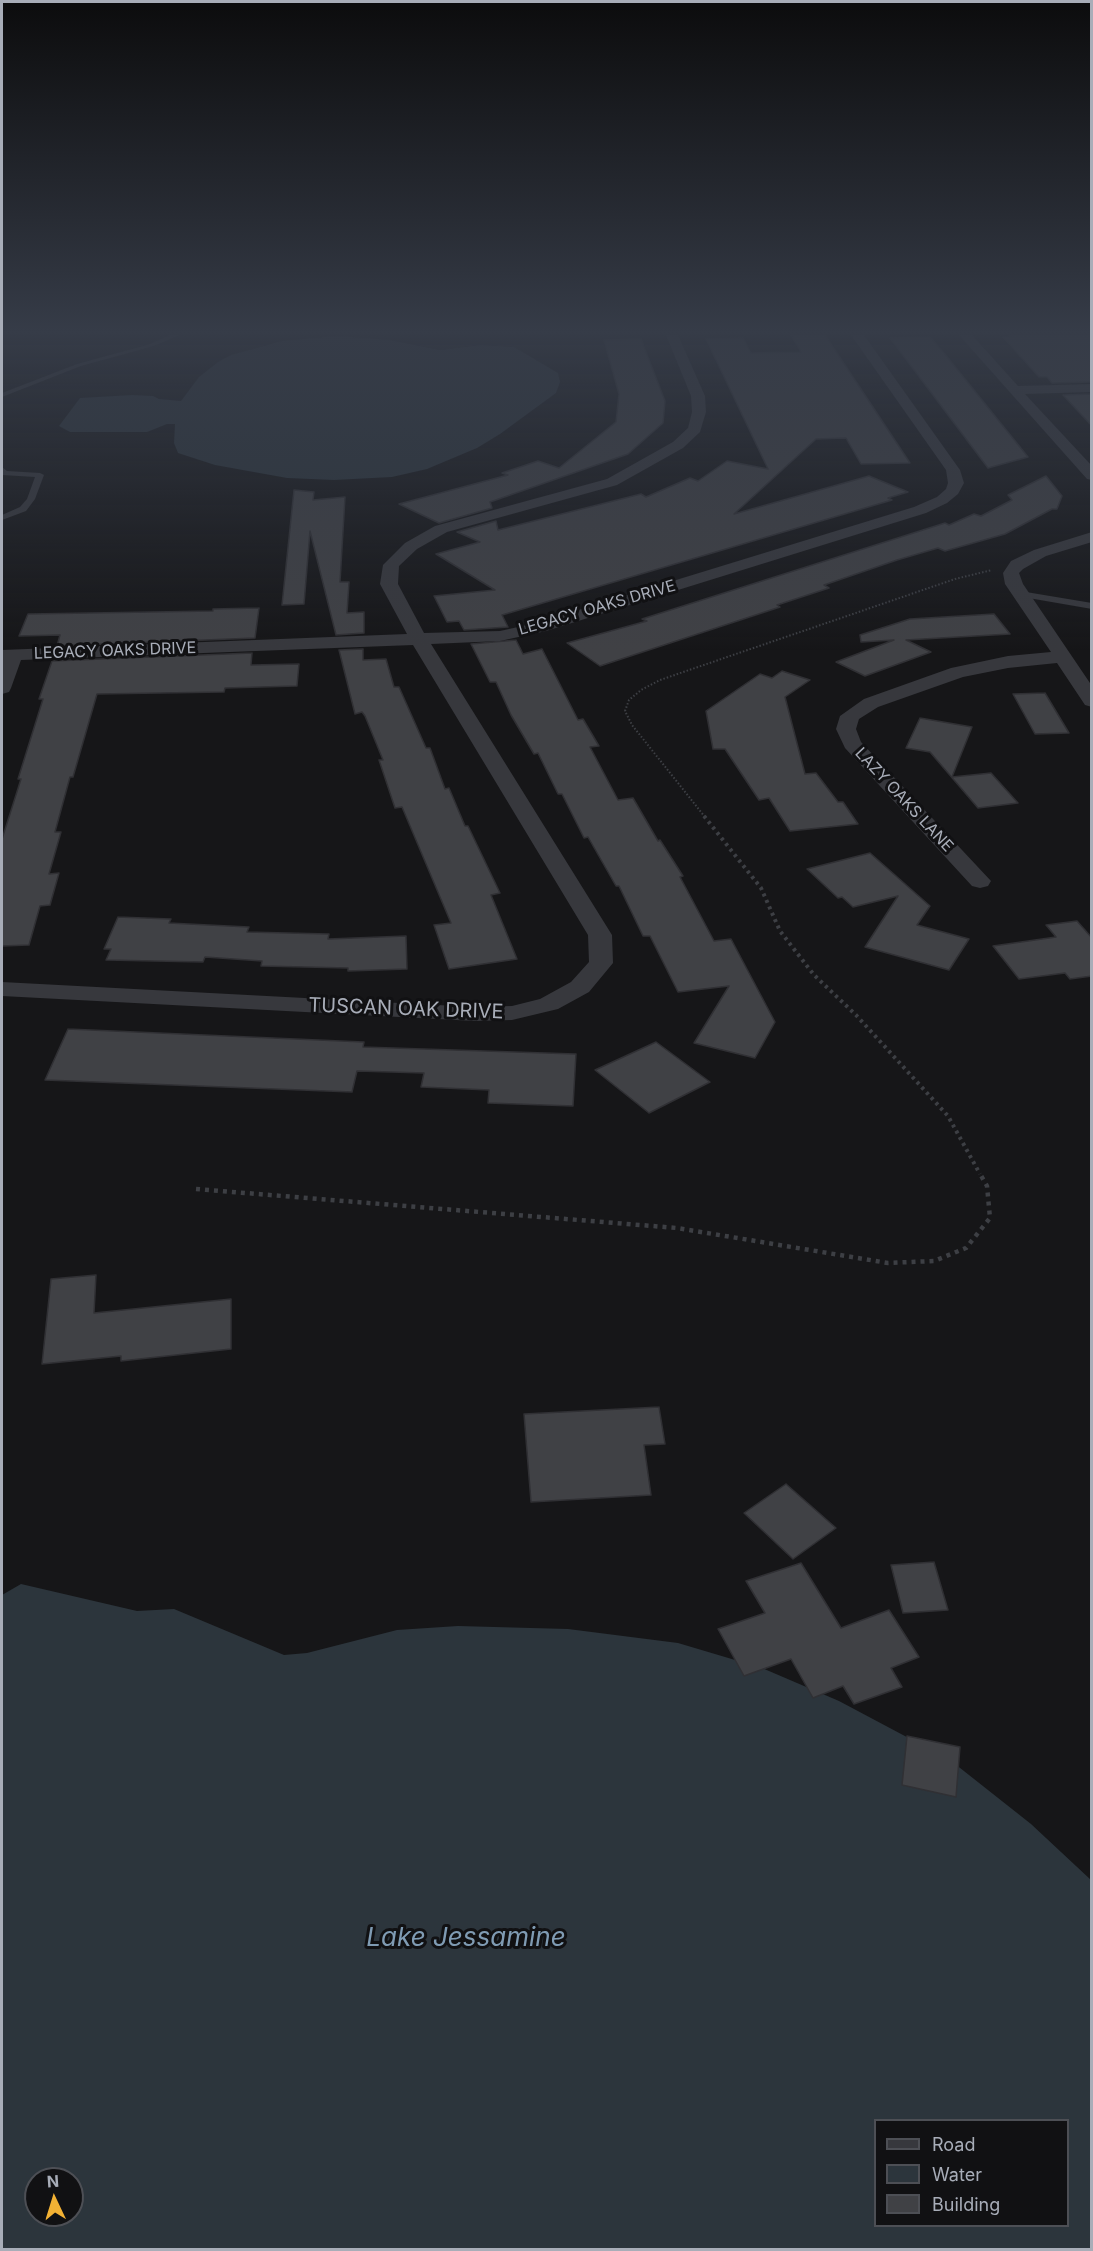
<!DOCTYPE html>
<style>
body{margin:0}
#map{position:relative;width:1093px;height:2251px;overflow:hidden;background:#161618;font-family:Inter,sans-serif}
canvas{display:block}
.frame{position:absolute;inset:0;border:3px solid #a8adb8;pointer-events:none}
.legend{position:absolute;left:874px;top:2119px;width:195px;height:108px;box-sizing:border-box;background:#111113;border:2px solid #4d4f55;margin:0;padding:8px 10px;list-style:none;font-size:18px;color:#a8adb8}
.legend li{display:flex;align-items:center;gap:12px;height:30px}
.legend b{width:30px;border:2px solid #4d4f55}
.north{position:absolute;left:24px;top:2167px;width:60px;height:60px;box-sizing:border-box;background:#111113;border:2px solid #4d4f55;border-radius:50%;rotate:356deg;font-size:16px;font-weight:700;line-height:24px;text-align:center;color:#a8adb8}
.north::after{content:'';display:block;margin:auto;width:21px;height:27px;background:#f2b134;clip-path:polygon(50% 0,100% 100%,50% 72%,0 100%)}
</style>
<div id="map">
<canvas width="1093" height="2251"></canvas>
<div class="frame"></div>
<ul class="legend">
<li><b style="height:8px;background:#37383d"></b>Road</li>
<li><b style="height:16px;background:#2c353c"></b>Water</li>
<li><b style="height:16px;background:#404145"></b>Building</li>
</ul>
<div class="north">N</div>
</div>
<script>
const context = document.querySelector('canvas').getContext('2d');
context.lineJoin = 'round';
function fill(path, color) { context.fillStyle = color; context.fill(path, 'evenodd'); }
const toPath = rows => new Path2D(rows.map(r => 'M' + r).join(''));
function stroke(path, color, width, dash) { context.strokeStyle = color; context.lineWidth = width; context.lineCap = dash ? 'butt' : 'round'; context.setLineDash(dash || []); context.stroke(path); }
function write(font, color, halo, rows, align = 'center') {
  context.font = font + ' Inter,sans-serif'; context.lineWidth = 6; context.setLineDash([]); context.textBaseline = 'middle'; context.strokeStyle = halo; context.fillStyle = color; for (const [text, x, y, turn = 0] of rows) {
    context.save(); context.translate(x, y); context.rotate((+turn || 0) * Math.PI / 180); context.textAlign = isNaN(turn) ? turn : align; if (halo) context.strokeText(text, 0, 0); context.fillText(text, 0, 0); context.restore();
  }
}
fill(toPath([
 [337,336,389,340,440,350,481,345,514,347,558,373,560,382,556,393,500,434,477,448,427,469,392,477,334,480,287,478,215,465,178,453,174,443,175,424,167,424,147,432,70,432,59,426,80,398,132,395,153,396,159,399,181,401,199,377,218,362,231,355,282,341],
 [21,1584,137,1611,174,1609,284,1655,307,1653,397,1630,458,1626,568,1629,678,1643,762,1668,839,1701,950,1760,1031,1824,1091,1880,1091,2249,2,2249,2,1595],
 [876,2120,1068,2120,1068,2226,876,2226],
 [36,2179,72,2179,72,2215,36,2215]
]), '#2c353c');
const building = toPath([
 [791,335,825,335,910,463,861,464,846,438,816,439,734,514,869,476,908,492,888,498,892,500,502,615,508,627,464,630,459,621,447,622,434,596,495,590,436,554,480,542,457,532,496,521,498,530,641,494,646,497,690,478,698,481,727,461,768,469,706,339,743,338,751,353,801,352,791,335],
 [1010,335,1092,335,1092,382,1052,383,1047,377,1039,377,1003,337,1011,337,1010,335],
 [930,337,944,353,1028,457,988,468,890,338,930,337],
 [641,339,665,401,663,423,628,454,490,502,492,508,439,523,399,504,508,475,502,473,538,461,559,468,616,422,619,394,604,340,641,339],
 [1092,394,1092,426,1063,395,1092,394],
 [1046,476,1062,496,1057,509,1052,509,1005,534,945,551,938,548,897,560,824,585,829,588,777,605,780,607,600,666,567,643,647,621,642,619,945,523,949,525,974,514,981,516,1012,500,1008,495,1046,476],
 [294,490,314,492,313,500,345,497,340,582,349,582,347,613,364,612,364,633,336,635,310,531,304,604,282,605,294,490],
 [259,608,255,638,57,646,60,635,19,636,28,614,213,611,213,609,259,608],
 [994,614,1010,634,906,640,931,652,865,676,836,662,894,640,861,642,860,635,910,619,994,614],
 [516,640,523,654,542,649,578,720,583,719,599,746,590,747,618,800,633,798,658,841,660,840,683,876,680,877,714,941,731,939,775,1022,755,1058,694,1043,729,986,678,992,650,936,643,936,619,886,616,886,588,837,584,838,562,794,558,794,538,753,534,754,511,715,496,682,490,682,471,644,516,640],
 [363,649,363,660,386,659,394,687,399,687,426,748,430,748,445,789,449,788,465,826,468,826,500,893,491,895,517,959,449,969,434,925,451,923,402,807,395,808,379,760,383,760,365,716,362,712,355,714,339,650,363,649],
 [252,653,251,665,299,664,297,686,225,688,224,692,97,694,73,777,70,777,55,832,61,832,49,874,59,873,50,905,40,906,29,945,2,946,2,839,21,779,18,779,43,699,39,699,52,661,252,653],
 [782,671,810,680,785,697,805,774,816,773,838,802,843,802,858,824,790,831,769,798,759,800,725,749,713,749,706,711,760,674,772,678,782,671],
 [1045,693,1069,733,1035,734,1013,694,1045,693],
 [920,718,972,727,952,777,991,773,1018,803,978,808,930,752,906,748,920,718],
 [870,853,930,906,917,925,969,939,949,970,865,947,898,896,853,907,842,897,838,898,807,869,870,853],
 [118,917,171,919,169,923,249,927,247,932,329,934,328,939,406,936,407,969,348,971,348,968,261,966,262,961,205,957,203,962,106,960,111,949,104,949,118,917],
 [1077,921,1092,938,1092,976,1070,979,1065,973,1019,979,993,946,1056,937,1046,925,1077,921],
 [68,1029,364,1042,363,1047,576,1054,573,1106,488,1103,489,1090,421,1087,424,1073,357,1071,352,1092,45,1080,68,1029],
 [656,1042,710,1082,649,1113,595,1070,656,1042],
 [96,1275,94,1313,231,1299,231,1349,121,1361,121,1356,42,1364,51,1279,96,1275],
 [659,1407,665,1444,644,1445,651,1495,531,1502,524,1414,659,1407],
 [786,1484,836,1528,793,1559,744,1513,786,1484],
 [934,1562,948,1610,903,1613,891,1565,934,1562],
 [801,1563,841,1628,889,1610,919,1657,891,1668,902,1687,854,1704,843,1686,813,1698,791,1659,744,1676,718,1629,765,1613,746,1581,801,1563],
 [907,1736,960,1747,956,1797,902,1785,907,1736]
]);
fill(building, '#404145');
stroke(building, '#303034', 1.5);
stroke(toPath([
 [705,817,632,725,625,711,629,700,641,690,660,680,955,579,992,570]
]), '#3d3f44', 2, [1.5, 2]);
stroke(toPath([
 [704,816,761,888,780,931,814,975,856,1015,948,1116,980,1174]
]), '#3d3f44', 4, [3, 4]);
stroke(toPath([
 [196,1189,677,1228,888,1263,934,1261,966,1248,990,1218,987,1186,979,1172]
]), '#3d3f44', 4.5, [4, 5]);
fill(toPath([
 [170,335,179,335,154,346,81,366,2,397,2,393,77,364,150,344,170,335],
 [2,467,7,471,40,473,44,475,35,499,26,511,2,520,2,515,20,507,27,499,35,477,2,475,2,467],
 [1020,591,1092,603,1092,609,1017,596,1016,594,1020,591]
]), '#37383d');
fill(toPath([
 [666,335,678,335,705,396,706,412,700,432,683,448,617,485,447,532,417,549,399,566,398,584,424,633,500,631,536,623,914,507,937,497,946,489,948,483,946,470,851,335,864,335,960,470,964,483,958,494,947,503,926,513,546,631,500,641,431,644,612,935,613,963,589,992,558,1009,512,1020,475,1021,2,996,2,982,475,1007,512,1006,540,999,571,982,589,962,588,935,413,645,21,660,11,688,9,692,2,694,2,650,407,634,380,584,383,565,405,543,435,526,607,479,673,442,688,428,692,412,691,396,666,335],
 [959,335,972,335,1018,386,1092,384,1092,392,1025,394,1092,466,1092,480,1087,479,959,335],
 [1092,532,1092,542,1046,556,1023,569,1019,573,1023,584,1092,686,1092,707,1085,705,1057,663,1008,668,963,677,878,707,859,719,856,729,861,742,991,881,988,886,980,888,972,886,845,748,836,729,840,716,864,699,951,668,1008,656,1051,652,1005,584,1003,573,1011,561,1034,550,1092,532]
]), '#37383d');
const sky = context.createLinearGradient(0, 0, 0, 651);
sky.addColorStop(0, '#0c0c0d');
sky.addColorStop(0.51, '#363c48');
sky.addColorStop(1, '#363c4800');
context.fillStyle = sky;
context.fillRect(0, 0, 1093, 651);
write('16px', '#a8adb8', '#111113', [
 ["LEGACY OAKS DRIVE",597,608,-16],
 ["LEGACY OAKS DRIVE",115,651,-2],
 ["LAZY OAKS LANE",904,800,47]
]);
write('20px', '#a8adb8', '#111113', [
 ["TUSCAN OAK DRIVE",406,1009,2]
]);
write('italic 26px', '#7f9bb3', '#111113', [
 ["Lake Jessamine",466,1938]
]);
</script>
